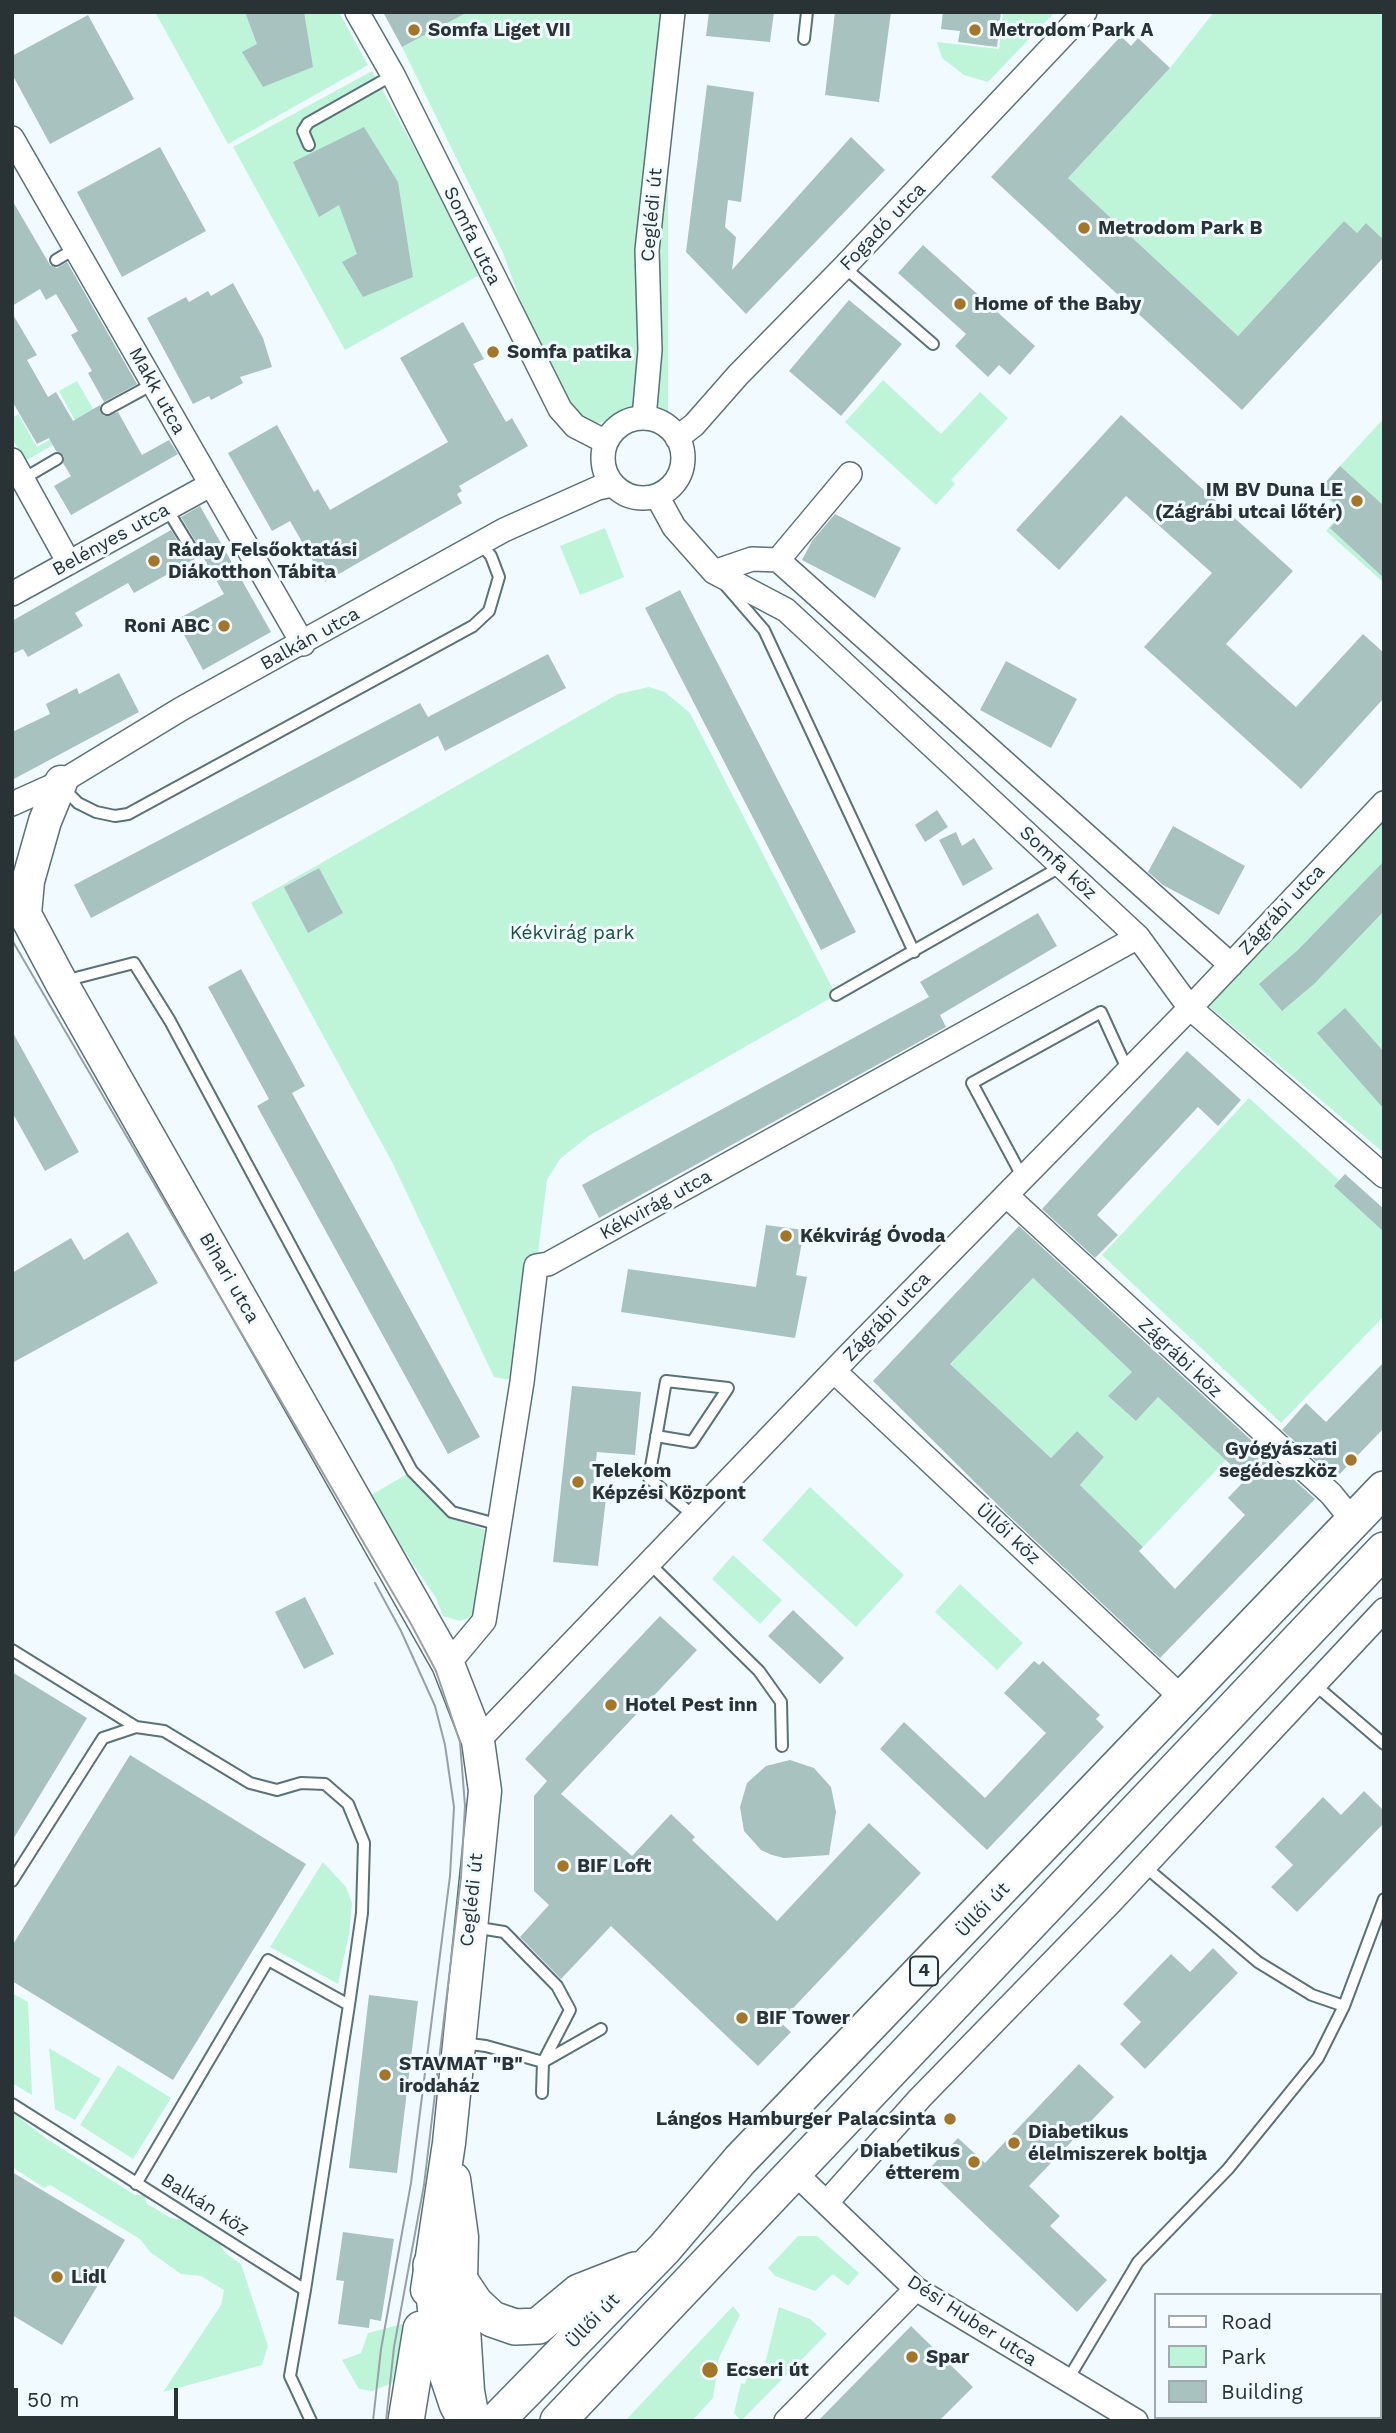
<!DOCTYPE html>
<meta charset="utf-8">
<style>
body{margin:0}
#map{position:relative;width:1396px;height:2433px;overflow:hidden;background:#f1fbff;font-family:"Work Sans",sans-serif}
canvas{display:block}
.frame{position:absolute;inset:0;border:14px solid #293336;pointer-events:none}
.legend{position:absolute;left:1154px;top:2293px;width:228px;height:126px;box-sizing:border-box;background:#f1fbff;border:2px solid #a1abaf;margin:0;padding:9px 12px;list-style:none;font-size:21px;color:#293336}
.legend li{display:flex;align-items:center;gap:14px;height:35px}
.legend b{width:35px;border:2px solid #a1abaf}
.scale{position:absolute;left:14px;top:2388px;width:164px;height:32px;box-sizing:border-box;border:4px solid #293336;border-top:0;padding-left:9px;font-size:21px;line-height:24px;white-space:nowrap;color:#293336;-webkit-text-stroke:5px #f1fbff;paint-order:stroke}
</style>
<div id="map">
<canvas width="1396" height="2433"></canvas>
<div class="frame"></div>
<ul class="legend">
<li><b style="height:9px;background:#fff"></b>Road</li>
<li><b style="height:19px;background:#bef5d9"></b>Park</li>
<li><b style="height:19px;background:#a8c2c0"></b>Building</li>
</ul>
<div class="scale">50 m</div>
</div>
<script>
const context = document.querySelector('canvas').getContext('2d');
context.lineJoin = 'round';
function fill(path, color) { context.fillStyle = color; context.fill(path, 'evenodd'); }
const toPath = rows => new Path2D(rows.map(r => 'M' + r).join(''));
function stroke(path, color, width, dash) { context.strokeStyle = color; context.lineWidth = width; context.lineCap = dash ? 'butt' : 'round'; context.setLineDash(dash || []); context.stroke(path); }
function write(font, color, halo, rows, align = 'center') {
  context.font = font + ' "Work Sans",sans-serif'; context.lineWidth = 6; context.setLineDash([]); context.textBaseline = 'middle'; context.strokeStyle = halo; context.fillStyle = color; for (const [text, x, y, turn = 0] of rows) {
    context.save(); context.translate(x, y); context.rotate((+turn || 0) * Math.PI / 180); context.textAlign = isNaN(turn) ? turn : align; if (halo) context.strokeText(text, 0, 0); context.fillText(text, 0, 0); context.restore();
  }
}
fill(toPath([
 [155,12,339,12,368,65,228,144],
 [468,12,673,12,668,55,668,414,575,426,560,409,503,253,402,47],
 [1003,12,1055,12,988,82,964,75,942,58,937,42,999,49],
 [1214,12,1384,12,1384,240,1366,223,1357,233,1344,221,1238,336,1068,178,1170,68],
 [372,71,483,273,345,350,233,147],
 [883,380,941,434,980,392,1008,418,951,480,955,484,936,505,845,422],
 [77,381,99,419,25,461,12,438,12,418,18,414,37,447,77,424,59,391],
 [1384,418,1384,583,1326,531,1342,512,1318,490],
 [605,528,624,577,580,595,560,546],
 [649,687,665,692,690,713,836,995,590,1135,560,1159,547,1180,522,1382,494,1377,392,1162,251,903,618,694],
 [1384,818,1384,1153,1205,1003],
 [1249,1098,1384,1221,1384,1316,1281,1423,1102,1255],
 [1033,1278,1132,1372,1109,1397,1136,1421,1158,1397,1226,1460,1143,1547,1080,1485,1104,1457,1077,1431,1051,1458,950,1364],
 [412,1471,413,1480,447,1517,486,1530,476,1615,460,1621,443,1616,436,1598,368,1497],
 [810,1487,904,1575,856,1627,762,1540],
 [733,1555,782,1600,760,1624,712,1579],
 [960,1584,1023,1643,997,1670,935,1612],
 [323,1862,346,1887,352,1903,349,1934,338,1984,270,1947],
 [12,1993,28,2002,32,2095,12,2083],
 [49,2048,101,2079,75,2120,55,2109],
 [118,2065,171,2098,133,2159,80,2125],
 [12,2112,47,2139,135,2195,145,2195,146,2203,169,2217,188,2222,219,2242,225,2253,241,2264,268,2346,262,2365,163,2392,221,2305,224,2290,201,2276,181,2274,150,2252,140,2239,50,2185,44,2188,12,2167],
 [798,2236,817,2236,859,2273,848,2286,833,2274,815,2291,775,2276,768,2268],
 [733,2306,740,2315,719,2358,713,2398,692,2421,625,2421],
 [779,2307,810,2319,827,2334,741,2421,734,2413,741,2383,745,2384,750,2365,764,2368],
 [417,2320,408,2377,372,2391,359,2389,342,2360,361,2353,368,2333]
]), '#bef5d9');
fill(toPath([
 [245,12,304,12,313,67,263,87,242,52,257,44],
 [383,12,468,12,402,47],
 [709,12,774,12,770,42,706,36],
 [835,12,891,12,879,102,825,95],
 [943,12,1001,12,997,47,958,42,960,31,941,29],
 [88,15,134,99,50,144,12,74,12,56],
 [1121,36,1131,46,1138,38,1170,68,1068,178,1238,336,1344,221,1357,233,1366,223,1384,240,1384,257,1242,410,991,177],
 [707,85,754,92,741,202,728,200,725,227,736,237,732,270,851,137,885,170,746,314,686,252],
 [364,127,398,182,413,277,363,297,342,262,357,254,339,205,319,217,293,162],
 [160,147,206,231,122,277,77,192],
 [12,200,50,265,57,268,67,262,137,384,104,402,88,373,92,371,71,335,78,331,56,294,46,300,40,289,12,306],
 [923,245,1035,346,1010,375,999,365,988,377,955,346,966,334,898,273],
 [233,283,263,338,272,367,240,377,243,383,211,400,209,396,193,404,147,318,186,297,189,302,208,291,211,296],
 [849,300,902,344,841,416,789,371],
 [12,313,37,355,27,360,48,397,56,392,73,421,100,405,104,416,118,412,142,455,169,440,178,454,71,515,54,486,71,476,63,463,64,456,56,451,49,438,37,444,12,401],
 [463,322,484,359,473,364,506,422,512,418,528,446,459,486,462,491,457,494,462,503,325,582,290,521,272,531,228,453,277,425,314,492,318,489,330,510,448,442,400,358],
 [1121,415,1293,571,1226,644,1270,684,1296,707,1363,634,1384,653,1384,698,1301,789,1144,647,1212,573,1126,496,1059,570,1016,530],
 [1340,466,1384,506,1384,578,1330,528,1344,512,1320,489],
 [200,506,271,632,203,670,176,620,224,594,202,555,134,593,128,583,75,613,83,626,28,657,23,649,12,654,12,621,171,530,186,555,197,556,199,547,181,517],
 [835,514,901,548,875,598,802,560,812,541],
 [680,590,856,932,821,950,645,608],
 [548,654,566,688,445,751,438,736,91,918,74,885,420,703,428,717],
 [1006,661,1077,699,1051,748,980,710],
 [119,673,139,712,12,780,12,732,50,714,46,704,77,688,79,694],
 [937,810,948,827,925,842,915,825],
 [1173,826,1245,866,1219,915,1163,885,1148,872],
 [956,832,962,846,974,838,993,869,963,886,939,840],
 [1384,861,1384,911,1314,984,1282,1011,1259,984,1298,950],
 [319,868,343,913,308,933,284,887],
 [1038,913,1057,946,940,1015,946,1027,599,1218,582,1185,929,997,920,982],
 [241,969,305,1086,292,1093,480,1437,448,1454,257,1106,269,1099,208,987],
 [1345,1008,1384,1052,1384,1109,1317,1033],
 [12,1031,79,1152,45,1171,12,1112],
 [1187,1051,1241,1100,1218,1126,1198,1107,1097,1215,1118,1235,1095,1258,1042,1209],
 [1345,1174,1384,1209,1384,1232,1334,1186],
 [766,1225,804,1230,796,1275,807,1277,795,1338,621,1312,628,1269,756,1287],
 [1019,1226,1315,1499,1160,1658,1007,1514,873,1381],
 [1033,1278,1132,1372,1108,1396,1136,1421,1158,1397,1246,1479,1228,1498,1245,1515,1175,1589,1139,1551,1143,1547,1080,1485,1104,1457,1077,1431,1051,1458,950,1364],
 [128,1232,158,1283,12,1363,12,1273,71,1238,84,1260],
 [1384,1362,1384,1428,1335,1479,1282,1430,1306,1403,1326,1422],
 [572,1386,641,1392,635,1455,597,1452,593,1488,607,1490,598,1566,553,1562],
 [305,1597,334,1654,304,1669,275,1612],
 [793,1610,844,1658,820,1684,768,1636],
 [660,1616,697,1650,561,1794,632,1856,671,1814,695,1837,692,1840,777,1921,869,1823,921,1873,780,2022,791,2032,758,2066,611,1926,561,1979,520,1937,549,1905,534,1891,534,1796,547,1781,525,1759],
 [1034,1661,1039,1665,1043,1661,1100,1715,1096,1719,1104,1727,987,1850,880,1749,904,1722,985,1798,1046,1733,1004,1693],
 [12,1672,87,1718,12,1841],
 [130,1755,306,1864,173,2080,12,1981,12,1946],
 [790,1760,814,1768,831,1787,836,1812,829,1855,784,1858,772,1855,761,1850,744,1831,740,1807,747,1783,766,1766],
 [1364,1791,1384,1811,1384,1823,1297,1912,1271,1887,1293,1865,1275,1847,1323,1797,1341,1815],
 [1213,1948,1238,1973,1145,2069,1120,2044,1141,2022,1123,2004,1171,1954,1190,1972],
 [369,1995,418,2001,397,2173,349,2168],
 [1079,2064,1114,2097,1029,2186,1060,2216,1050,2226,1107,2280,1077,2312,928,2170,958,2138,985,2163],
 [12,2172,125,2240,62,2345,12,2315],
 [343,2232,394,2239,381,2321,370,2319,369,2328,338,2324,344,2281,336,2280],
 [911,2326,973,2387,939,2421,818,2421]
]), '#a8c2c0');
const lane = toPath([
 [804,39,807,12],
 [309,145,303,131,308,123,393,75],
 [56,260,76,248],
 [844,267,933,344],
 [107,409,153,384],
 [23,479,57,459],
 [167,509,192,550],
 [726,586,764,630,914,952],
 [63,788,78,803,96,812,115,816,128,814,473,626,489,611,499,577,491,556,480,543],
 [64,981,134,963,170,1021,412,1471,452,1512,500,1525],
 [836,995,1062,866],
 [1023,1178,972,1083,1101,1012,1128,1071],
 [656,1436,692,1442,728,1388,666,1381,649,1478,694,1516],
 [649,1563,759,1671,781,1702,782,1746],
 [12,1650,136,1727],
 [1314,1684,1384,1744],
 [1143,1865,1258,1962,1312,1995,1344,2006],
 [12,1881,103,1738,136,1727,164,1731,250,1783,277,1790,301,1783,325,1784,348,1804,364,1843,362,1913,349,2005],
 [473,1927,504,1932,557,1986,570,2010,543,2062,601,2029],
 [461,2043,486,2046,543,2062,542,2093],
 [12,2104,305,2290,290,2376,311,2421],
 [136,2184,268,1960,349,2005,305,2290],
 [1067,2381,1138,2262,1228,2169,1318,2058,1344,2006,1384,1899]
]);
const street = toPath([
 [357,12,393,75,560,409,575,426,606,442],
 [12,138,303,644],
 [644,418,650,350,647,250,673,12],
 '603 458a40 40 0 1 1 80 0a40 40 0 1 1-80 0Z',
 [677,438,694,425,738,375,844,267,1085,12],
 [12,460,69,563],
 [657,496,674,527,714,572,786,610,1138,937,1190,1008,1384,1176],
 [778,560,850,474],
 [714,572,752,559,778,560,1231,965],
 [12,594,210,485],
 [12,804,61,782,181,709,504,530,598,488,612,485],
 [1006,1195,1331,1494,1353,1521],
 [834,1371,1182,1698],
 [448,1664,484,1621,522,1382,536,1266,548,1264,1138,937],
 [478,1741,849,1355,1190,1008,1384,803],
 [794,2172,916,2289,1136,2421],
 [827,2202,920,2098,1111,1902,1384,1610],
 [786,2421,916,2289]
]);
const secondary = toPath([
 [12,890,61,982,448,1664,478,1741,485,1791,449,2143,427,2290],
 [25,914,28,881,45,821,61,782],
 [454,2179,462,2237,461,2282,468,2391,473,2419]
]);
const primary = toPath([
 [431,2265,440,2353,457,2404,466,2421],
 [461,2282,475,2303,492,2319,515,2327,538,2326,579,2292,635,2270],
 [406,2421,421,2329],
 [496,2421,664,2249,740,2160,1384,1489],
 [558,2421,1384,1550]
]);
stroke(lane, '#5a7178', 14);
stroke(street, '#5a7178', 26);
stroke(secondary, '#5a7178', 35);
stroke(primary, '#5a7178', 38);
stroke(lane, '#fff', 10);
stroke(street, '#fff', 23);
stroke(secondary, '#fff', 32);
stroke(primary, '#fff', 35);
stroke(toPath([
 [12,940,411,1624,436,1671,460,1742,465,1806,461,1877,424,2185,394,2347,386,2421],
 [373,2421,381,2349,411,2183,450,1876,454,1807,445,1745,435,1706,401,1631,375,1583]
]), '#97a1a4', 2);
for (const [x, y, r, color] of [
 [414,30,7,"#a37628"],
 [975,30,7,"#a37628"],
 [1084,228,7,"#a37628"],
 [960,304,7,"#a37628"],
 [493,352,7,"#a37628"],
 [1357,501,7,"#a37628"],
 [154,561,7,"#a37628"],
 [224,626,7,"#a37628"],
 [786,1236,7,"#a37628"],
 [1351,1460,7,"#a37628"],
 [578,1482,7,"#a37628"],
 [611,1705,7,"#a37628"],
 [563,1866,7,"#a37628"],
 [742,2018,7,"#a37628"],
 [385,2075,7,"#a37628"],
 [950,2119,7,"#a37628"],
 [1014,2143,7,"#a37628"],
 [974,2162,7,"#a37628"],
 [57,2277,7,"#a37628"],
 [912,2357,7,"#a37628"],
 [710,2370,9,"#a37628"]
]) { const dot = new Path2D(); dot.arc(x, y, r, 0, 2 * Math.PI); context.fillStyle = color; context.fill(dot); stroke(dot, '#f1fbff', 2.5); }
for (const [x, y, w] of [
 [924,1971,28]
]) { const box = new Path2D(); box.roundRect(x - w / 2, y - 14.5, w, 29, 5); context.fillStyle = '#f1fbff'; context.fill(box); stroke(box, '#293336', 2); }
write('bold 18px', '#293336', null, [
 ["4",924,1971]
]);
write('bold 19px', '#293336', '#f1fbff', [
 ["Somfa Liget VII",428,30],
 ["Metrodom Park A",989,30],
 ["Metrodom Park B",1098,228],
 ["Home of the Baby",974,304],
 ["Somfa patika",507,352],
 ["IM BV Duna LE",1343,490,"right"],
 ["(Zágrábi utcai lőtér)",1343,512,"right"],
 ["Ráday Felsőoktatási",168,550],
 ["Diákotthon Tábita",168,572],
 ["Roni ABC",210,626,"right"],
 ["Kékvirág Óvoda",800,1236],
 ["Gyógyászati",1337,1449,"right"],
 ["segédeszköz",1337,1471,"right"],
 ["Telekom",592,1471],
 ["Képzési Központ",592,1493],
 ["Hotel Pest inn",625,1705],
 ["BIF Loft",577,1866],
 ["BIF Tower",756,2018],
 ["STAVMAT \"B\"",399,2064],
 ["irodaház",399,2086],
 ["Lángos Hamburger Palacsinta",936,2119,"right"],
 ["Diabetikus",1028,2132],
 ["élelmiszerek boltja",1028,2154],
 ["Diabetikus",960,2151,"right"],
 ["étterem",960,2173,"right"],
 ["Lidl",71,2277],
 ["Spar",926,2357],
 ["Ecseri út",726,2370]
], 'left');
write('19px', '#293336', '#f1fbff', [
 ["Ceglédi út",652,215,-85],
 ["Fogadó utca",883,227,-46],
 ["Somfa utca",472,236,64],
 ["Makk utca",157,391,61],
 ["Belényes utca",111,540,-29],
 ["Balkán utca",310,639,-29],
 ["Somfa köz",1058,863,43],
 ["Zágrábi utca",1282,910,-47],
 ["Kékvirág utca",656,1205,-29],
 ["Bihari utca",229,1278,60],
 ["Zágrábi utca",887,1317,-46],
 ["Zágrábi köz",1180,1358,43],
 ["Üllői köz",1008,1534,43],
 ["Ceglédi út",472,1900,-84],
 ["Üllői út",983,1910,-46],
 ["Balkán köz",205,2205,32],
 ["Üllői út",593,2321,-46],
 ["Dési Huber utca",972,2321,33]
]);
write('19px', '#1b503a', '#f1fbff', [
 ["Kékvirág park",572,933]
]);
</script>
